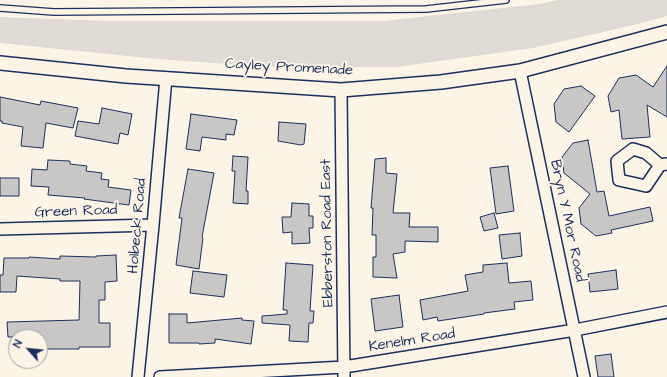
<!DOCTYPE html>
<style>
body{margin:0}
#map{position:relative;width:667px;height:377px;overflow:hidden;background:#fcf5e5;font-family:"Architects Daughter",sans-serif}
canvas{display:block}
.north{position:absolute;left:8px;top:329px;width:40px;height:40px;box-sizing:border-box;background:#fcf5e5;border:1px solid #a2a6af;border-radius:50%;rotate:297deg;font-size:11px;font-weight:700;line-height:16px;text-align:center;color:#1b2f5e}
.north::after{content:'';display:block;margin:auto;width:14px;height:18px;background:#1b2f5e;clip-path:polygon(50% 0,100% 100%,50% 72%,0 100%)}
</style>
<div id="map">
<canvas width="667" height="377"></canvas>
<div class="north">N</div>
</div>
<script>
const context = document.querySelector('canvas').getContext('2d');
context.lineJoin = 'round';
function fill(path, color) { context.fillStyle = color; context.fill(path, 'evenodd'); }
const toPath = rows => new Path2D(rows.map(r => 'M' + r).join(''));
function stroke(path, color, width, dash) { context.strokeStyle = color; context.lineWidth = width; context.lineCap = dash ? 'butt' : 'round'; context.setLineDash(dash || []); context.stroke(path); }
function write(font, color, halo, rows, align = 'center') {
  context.font = font + ' "Architects Daughter",sans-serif'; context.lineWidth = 4; context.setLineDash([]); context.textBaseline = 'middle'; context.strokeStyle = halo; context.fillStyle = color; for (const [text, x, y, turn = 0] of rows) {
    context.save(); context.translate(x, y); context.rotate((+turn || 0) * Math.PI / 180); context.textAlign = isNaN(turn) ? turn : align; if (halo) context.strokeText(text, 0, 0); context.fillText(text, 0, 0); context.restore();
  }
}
fill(toPath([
 [558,0,667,0,667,16,634,25,533,48,397,67,270,67,157,59,0,43,0,17,109,21,383,21,539,4]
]), '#dfdbd4');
const building = toPath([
 [667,66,667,117,647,105,650,137,622,139,619,110,611,112,608,96,619,78,636,75,653,87,667,66],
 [581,86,595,96,569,132,556,122,554,104,564,89,581,86],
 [0,97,40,105,41,101,78,108,73,128,46,123,43,148,21,146,23,127,2,123,2,121,0,121,0,97],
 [102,108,132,114,128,135,120,133,118,144,75,136,78,121,99,124,102,108],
 [191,114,237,120,234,135,226,134,226,140,202,137,200,151,186,149,191,114],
 [279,122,306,124,304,144,301,145,278,141,279,122],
 [588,140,597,192,604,191,609,216,650,207,653,221,611,230,612,233,596,236,581,224,579,208,590,194,564,173,562,157,573,143,588,140],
 [233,156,248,157,246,191,248,191,248,204,233,203,235,171,232,171,233,156],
 [386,158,386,173,397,174,393,213,410,213,409,227,438,227,438,242,405,241,405,252,393,254,397,278,373,277,373,257,376,257,376,235,372,235,373,208,371,208,375,159,386,158],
 [48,160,70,161,70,164,87,166,86,171,102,173,101,179,109,180,108,187,131,190,129,205,84,199,85,198,48,195,49,187,31,186,32,169,47,170,48,160],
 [508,166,514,211,496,214,490,168,508,166],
 [188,169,214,173,202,237,203,238,199,269,176,265,182,218,179,218,188,169],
 [0,178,19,178,19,196,0,196,0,178],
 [292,203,309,204,309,216,313,216,313,228,309,228,310,243,292,244,292,232,283,233,282,217,291,217,292,203],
 [494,213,498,228,484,231,480,217,494,213],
 [520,233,522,256,502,259,499,235,520,233],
 [116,255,117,281,105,282,105,300,99,300,99,323,110,323,110,347,79,347,79,349,40,349,40,337,8,337,7,322,79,320,80,281,60,281,60,279,17,276,16,292,0,292,0,275,3,275,4,258,29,258,29,257,60,259,60,256,96,257,96,256,116,255],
 [286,263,313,265,310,311,314,311,313,323,309,323,308,342,289,341,290,325,262,323,262,316,287,314,287,310,283,310,286,263],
 [507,263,509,283,531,281,533,300,514,302,515,309,484,313,484,314,438,321,437,317,423,320,420,300,468,291,465,275,483,272,483,265,507,263],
 [616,270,618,289,590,292,588,274,616,270],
 [193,271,227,275,224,297,190,293,193,271],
 [399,295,403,327,375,331,371,299,399,295],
 [169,314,187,314,187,323,242,318,242,320,254,321,251,344,215,339,215,343,199,344,199,343,169,343,169,314],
 [611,354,614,377,598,377,595,356,611,354]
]);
fill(building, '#c8c7c6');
stroke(building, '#1b2f5e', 1);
const service = toPath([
 [0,8,54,12,426,9,506,0]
]);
const minor = toPath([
 [520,71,584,377],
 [341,90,344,377],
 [660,165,646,153,633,149,617,161,619,180,646,186,660,165,667,164],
 [0,229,153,225],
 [138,377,153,225,166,78],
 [160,377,344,367,575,330,667,312]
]);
const tertiary = toPath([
 [0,63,126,76,341,90,441,82,520,71,667,32]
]);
stroke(service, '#1b2f5e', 8);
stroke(minor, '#1b2f5e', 14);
stroke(tertiary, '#1b2f5e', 16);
stroke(service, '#fcf5e5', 5.5);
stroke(minor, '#fcf5e5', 11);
stroke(tertiary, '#fcf5e5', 13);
write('15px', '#1b2f5e', '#fcf5e5', [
 ["Cayley Promenade",289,68,3],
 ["Green Road",76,212,-2],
 ["Bryn Y Mor Road",567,221,78],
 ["Holbeck Road",138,226,-85],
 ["Ebberston Road East",328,233,-91],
 ["Kenelm Road",412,341,-9]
]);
</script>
